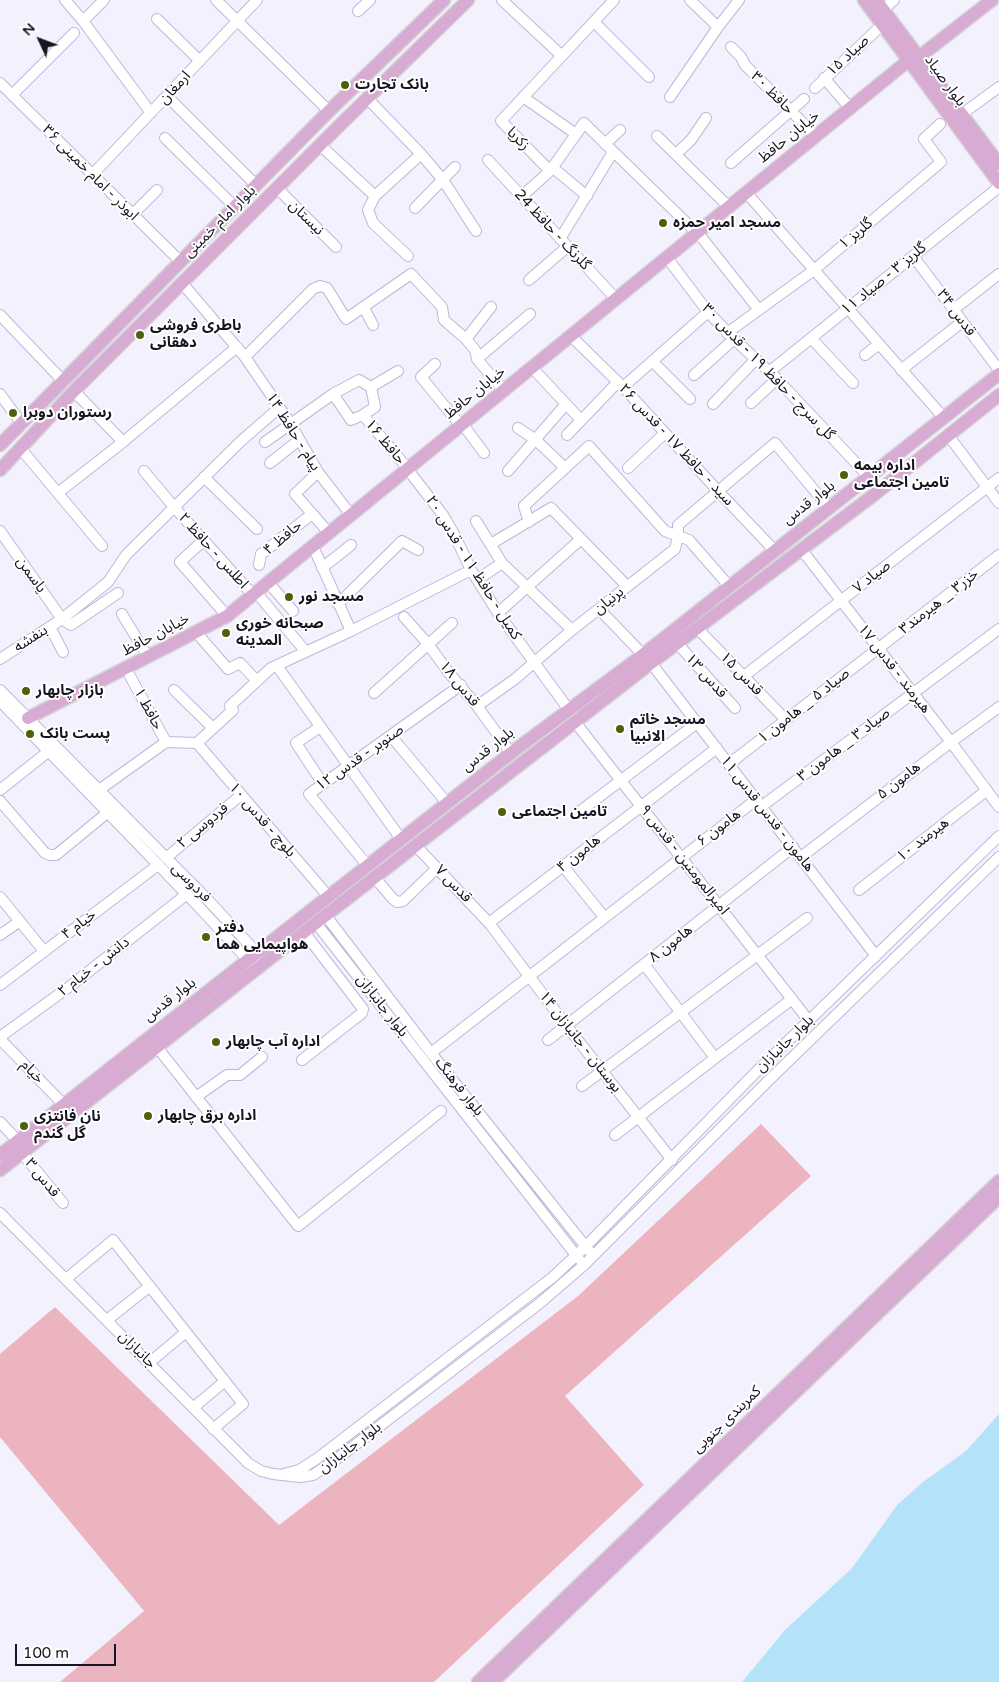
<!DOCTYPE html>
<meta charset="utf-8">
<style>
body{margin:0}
#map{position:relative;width:999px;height:1682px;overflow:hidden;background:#f4f1ff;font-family:"Varela Round",sans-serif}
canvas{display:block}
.north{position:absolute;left:15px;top:15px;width:50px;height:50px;-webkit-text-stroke:4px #fff;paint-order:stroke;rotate:313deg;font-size:14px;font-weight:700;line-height:20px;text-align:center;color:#181521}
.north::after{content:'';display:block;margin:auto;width:18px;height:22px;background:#181521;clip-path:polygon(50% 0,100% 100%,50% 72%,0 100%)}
.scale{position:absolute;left:15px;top:1644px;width:101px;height:22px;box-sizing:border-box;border:2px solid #181521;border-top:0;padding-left:6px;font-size:15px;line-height:18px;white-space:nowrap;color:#181521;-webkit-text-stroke:4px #fff;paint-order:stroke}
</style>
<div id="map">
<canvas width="999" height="1682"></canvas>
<div class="north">N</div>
<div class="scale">100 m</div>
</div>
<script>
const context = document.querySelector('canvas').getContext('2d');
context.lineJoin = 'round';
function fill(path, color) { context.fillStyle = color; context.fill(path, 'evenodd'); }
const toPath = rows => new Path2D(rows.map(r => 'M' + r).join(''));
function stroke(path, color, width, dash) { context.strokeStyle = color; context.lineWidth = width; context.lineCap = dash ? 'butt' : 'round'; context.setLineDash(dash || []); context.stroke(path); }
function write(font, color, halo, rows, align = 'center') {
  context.font = font + ' "Varela Round","Noto Sans Arabic",sans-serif'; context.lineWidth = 4; context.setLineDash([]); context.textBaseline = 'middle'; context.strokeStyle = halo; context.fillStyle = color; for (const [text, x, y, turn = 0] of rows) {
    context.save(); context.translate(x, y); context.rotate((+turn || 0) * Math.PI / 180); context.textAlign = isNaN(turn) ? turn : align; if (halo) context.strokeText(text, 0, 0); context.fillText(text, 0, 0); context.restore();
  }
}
fill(toPath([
 [761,1124,811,1176,565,1396,644,1485,434,1682,60,1682,144,1611,0,1437,0,1354,55,1307,279,1525,578,1296]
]), '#ecb4be');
fill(toPath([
 [999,1414,999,1682,742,1682,785,1630,852,1568,898,1504,923,1482,966,1451]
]), '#b4e2f8');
const minor = toPath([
 [65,0,83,21,151,113],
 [216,0,329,111],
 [502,0,562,56],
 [690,0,718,27],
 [883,10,894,0],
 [358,11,370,0],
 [157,19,200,61],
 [83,21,104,0],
 [594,22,649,77],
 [731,47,741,57,745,65,816,136],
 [824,78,850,108],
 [0,83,181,262],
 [815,88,882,25],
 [12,95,74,33],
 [167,96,256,185],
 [523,97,576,134],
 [670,97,718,27,739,0],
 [367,98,421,154,443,180,476,231],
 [962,114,999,87],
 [657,136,729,207],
 [165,138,235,207],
 [605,144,620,130],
 [320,145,375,196,368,210,373,223,408,256],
 [676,154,691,140,706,118],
 [488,160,616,299],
 [731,163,804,99],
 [552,167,587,196],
 [550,171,501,121,614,0],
 [92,175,257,0],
 [277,188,336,247],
 [375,196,421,154],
 [521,197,550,171,584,123,697,233],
 [751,198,944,418],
 [415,208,455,167],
 [132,215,157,190],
 [702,238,759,310],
 [560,239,613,152],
 [913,256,999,370],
 [671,263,708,312,734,339,777,379,869,477],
 [529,280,567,247],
 [182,283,245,357,290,423,318,472,351,515],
 [364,308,373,325],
 [953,310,999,274],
 [0,315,64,382],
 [727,333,814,270,941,162,924,139,940,124],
 [811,338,853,383],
 [466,339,491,307],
 [576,341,623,387,719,492,775,551],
 [865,355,879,344],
 [245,357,313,289,320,286,327,288,346,319,411,274,442,307,444,320,466,339,475,350,477,359,504,391],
 [477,359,530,314],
 [652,361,690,399],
 [435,364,421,377,461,426],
 [901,370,962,322],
 [769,372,999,187],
 [537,373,581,420],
 [694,375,734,339],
 [371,387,398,371],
 [623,387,708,312],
 [74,391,123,442],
 [0,394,22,424],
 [751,403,777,379],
 [713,404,756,359],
 [363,415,408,469],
 [518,428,536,440,565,468],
 [467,430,484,453],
 [567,435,618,382],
 [948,435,999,503],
 [265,442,333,394,359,380,371,387,375,407,363,415,351,420,333,394],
 [21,449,102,546],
 [270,463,299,440],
 [628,468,665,433],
 [144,471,174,507,253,595],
 [508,471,566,404],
 [318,472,295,494,329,533],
 [412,475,443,515,454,534,471,570,498,613,569,710],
 [204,477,257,529],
 [59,492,123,442,237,347],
 [476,521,502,563,572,630],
 [529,522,524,506,589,446,665,531,689,540,730,587],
 [0,531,62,619,71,625,118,593],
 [204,540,180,562,227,616],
 [491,544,551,508,627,586],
 [801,549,951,742,999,807],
 [316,553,351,631],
 [259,565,261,554,312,514],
 [322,568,351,545],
 [477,580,502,563],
 [273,588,293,611],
 [261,598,306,652],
 [338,604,402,541,418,550],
 [599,609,651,663,876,956],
 [498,613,581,539],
 [122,614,148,657],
 [404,617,428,644,449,673,477,706,511,753],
 [50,627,63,652],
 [697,628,786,720],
 [201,638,228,669,240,663,257,681],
 [677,643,735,708],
 [0,659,62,619,108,582,126,555,241,441,279,408],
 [277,666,401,839],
 [130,676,166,742,197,743],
 [744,676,999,478],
 [0,690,207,899,257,953,257,959],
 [174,690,213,728],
 [374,693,452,623],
 [0,701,199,907,247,959,253,963],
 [477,706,515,679,572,630,675,549,678,536,678,525,775,443,829,508],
 [575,722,809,1021],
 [320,727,296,743,323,784],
 [391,736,447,803],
 [197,743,233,710,230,706,271,668,351,631,471,570],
 [197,743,328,896],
 [729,764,999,555],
 [0,790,49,751],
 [99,790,166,742],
 [0,801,45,853,50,855,56,855,107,813],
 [762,806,999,629],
 [575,815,697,723],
 [416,846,489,923,566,1025,672,1160],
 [801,857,951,742,999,707],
 [166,858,241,795],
 [367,865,309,794,461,685],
 [563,866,604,917],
 [375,878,393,899,397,902,403,901,437,868],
 [859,890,987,790],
 [0,897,44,951],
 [326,916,431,1053,590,1252],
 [316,923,579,1259],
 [489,923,717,748],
 [0,935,20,921],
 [644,964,715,1058],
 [0,985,158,865],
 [0,1037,69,987,187,894],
 [0,1039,64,1105],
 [548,1040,793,847],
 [157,1047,298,1226,441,1111],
 [431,1053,757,799],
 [302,1060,362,1013,363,1009,304,932],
 [582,1086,807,918],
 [196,1097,227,1075,240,1075,262,1057],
 [0,1122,18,1141],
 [615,1135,792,999],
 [21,1152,63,1203],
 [0,1213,248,1463,261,1471,273,1474,300,1477,313,1475,333,1462,540,1303,584,1265,769,1080,999,857],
 [66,1279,113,1240,243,1404,213,1429],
 [107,1320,150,1286],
 [149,1363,186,1332],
 [193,1408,225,1381],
 [284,1474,299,1470,318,1458,553,1277,585,1247,759,1069,999,836]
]);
const major = toPath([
 [864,0,999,183],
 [876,0,999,164],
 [0,445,329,111,444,0],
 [0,470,74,391,341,124,468,0],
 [28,718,227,616,909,60,919,57,992,0],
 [0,1155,511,753,644,654,999,374],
 [0,1170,259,967,651,663,875,494,999,395],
 [478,1682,999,1181],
 [493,1682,999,1197]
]);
stroke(minor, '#bfb6d8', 12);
stroke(major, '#d5d5d7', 15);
stroke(minor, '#fff', 10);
stroke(major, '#d8acd2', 12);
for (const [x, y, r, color] of [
 [345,85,5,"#4c610a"],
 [663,223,5,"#4c610a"],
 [140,335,5,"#4c610a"],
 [13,413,5,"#4c610a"],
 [844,475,5,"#4c610a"],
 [289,597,5,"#4c610a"],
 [226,633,5,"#4c610a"],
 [26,691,5,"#4c610a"],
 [620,729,5,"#4c610a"],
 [30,734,5,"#4c610a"],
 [502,812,5,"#4c610a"],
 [206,937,5,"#4c610a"],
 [216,1042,5,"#4c610a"],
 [148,1116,5,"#4c610a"],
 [24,1126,5,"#4c610a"]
]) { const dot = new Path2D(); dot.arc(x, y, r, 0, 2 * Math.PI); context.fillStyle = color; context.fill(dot); stroke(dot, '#fff', 2); }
write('15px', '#181521', '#fff', [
 ["صیاد ۱۵",848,56,-43],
 ["بلوار صیاد",945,81,54],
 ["ارمغان",175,88,-47],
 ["حافظ ۳۰",772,93,45],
 ["خیابان حافظ",789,137,-39],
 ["زکریا",518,139,45],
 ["ابوذر - امام خمینی ۳۶",90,173,45],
 ["نیستان",306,218,45],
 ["بلوار امام خمینی",220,222,-45],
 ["گلرنگ - حافظ 24",552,230,47],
 ["گلریز ۱",856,234,-40],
 ["گلریز ۳ - صیاد ۱۱",884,279,-39],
 ["قدس ۳۴",956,313,53],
 ["گل سرج - حافظ ۱۹ - قدس ۳۰",768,372,46],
 ["خیابان حافظ",475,393,-39],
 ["پیام - حافظ ۱۴",293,432,58],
 ["حافظ ۱۶",385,442,50],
 ["سید - حافظ ۱۷ - قدس ۲۶",676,445,47],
 ["بلوار قدس",809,503,-38],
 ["حافظ ۴",283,538,-40],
 ["اطلس - حافظ ۲",213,551,48],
 ["کمیل - حافظ ۱۱ - قدس ۲۰",473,568,58],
 ["یاسمن",31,575,54],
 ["صیاد ۷",872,577,-38],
 ["پرنیان",609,601,-39],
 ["خزر۳ _ هیرمند۳",939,602,-38],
 ["خیابان حافظ",156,635,-28],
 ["بنفشه",31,639,-33],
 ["هیرمند - قدس ۱۷",894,669,52],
 ["قدس ۱۵",741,674,46],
 ["قدس ۱۳",706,676,48],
 ["قدس ۱۸",459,684,51],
 ["صیاد ۵ _ هامون ۱",804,706,-38],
 ["حافظ ۱",148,709,62],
 ["صیاد ۳ _ هامون ۳",844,745,-37],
 ["بلوار قدس",488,750,-38],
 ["صنوبر - قدس ۱۲",360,758,-35],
 ["هامون ۵",899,781,-38],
 ["هامون - قدس قدس ۱۱",767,814,52],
 ["بلوچ - قدس ۱۰",262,820,49],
 ["فردوسی ۲",203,826,-40],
 ["هامون ۶",719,828,-37],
 ["هیرمند ۱۰",923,840,-38],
 ["هامون ۴",579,854,-38],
 ["امیرالمومنین - قدس ۹",684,860,52],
 ["فردوسی",191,883,45],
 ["قدس ۷",453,884,46],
 ["خیام ۴",79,925,-37],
 ["هامون ۸",671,944,-38],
 ["دانش - خیام ۲",94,967,-38],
 ["بلوار قدس",170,1000,-38],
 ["بلوار جانبازان",382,1006,52],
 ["بوستان - جانبازان ۱۴",580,1042,52],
 ["بلوار جانبازان",785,1044,-44],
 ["خیام",32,1072,46],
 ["بلوار فرهنگ",459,1087,52],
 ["قدس ۳",42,1178,51],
 ["جانبازان",137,1350,45],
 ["کمربندی جنوبی",727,1420,-44],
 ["بلوار جانبازان",350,1448,-37]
]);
write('bold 15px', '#181521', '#fff', [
 ["بانک تجارت",355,85],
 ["مسجد امیر حمزه",673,223],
 ["باطری فروشی",150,326],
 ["دهقانى",150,343],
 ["رستوران دوبرا",23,413],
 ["اداره بیمه",854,466],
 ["تامین اجتماعی",854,483],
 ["مسجد نور",299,597],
 ["صبحانه خوری",236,624],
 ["المدینه",236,641],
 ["بازار چابهار",36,691],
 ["مسجد خاتم",630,720],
 ["الانبیا",630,737],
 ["پست بانک",40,734],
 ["تامین اجتماعی",512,812],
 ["دفتر",216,928],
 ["هواپیمایی هما",216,945],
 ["اداره آب چابهار",226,1042],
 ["اداره برق چابهار",158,1116],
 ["نان فانتزی",34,1117],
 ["گل گندم",34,1134]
], 'left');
</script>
